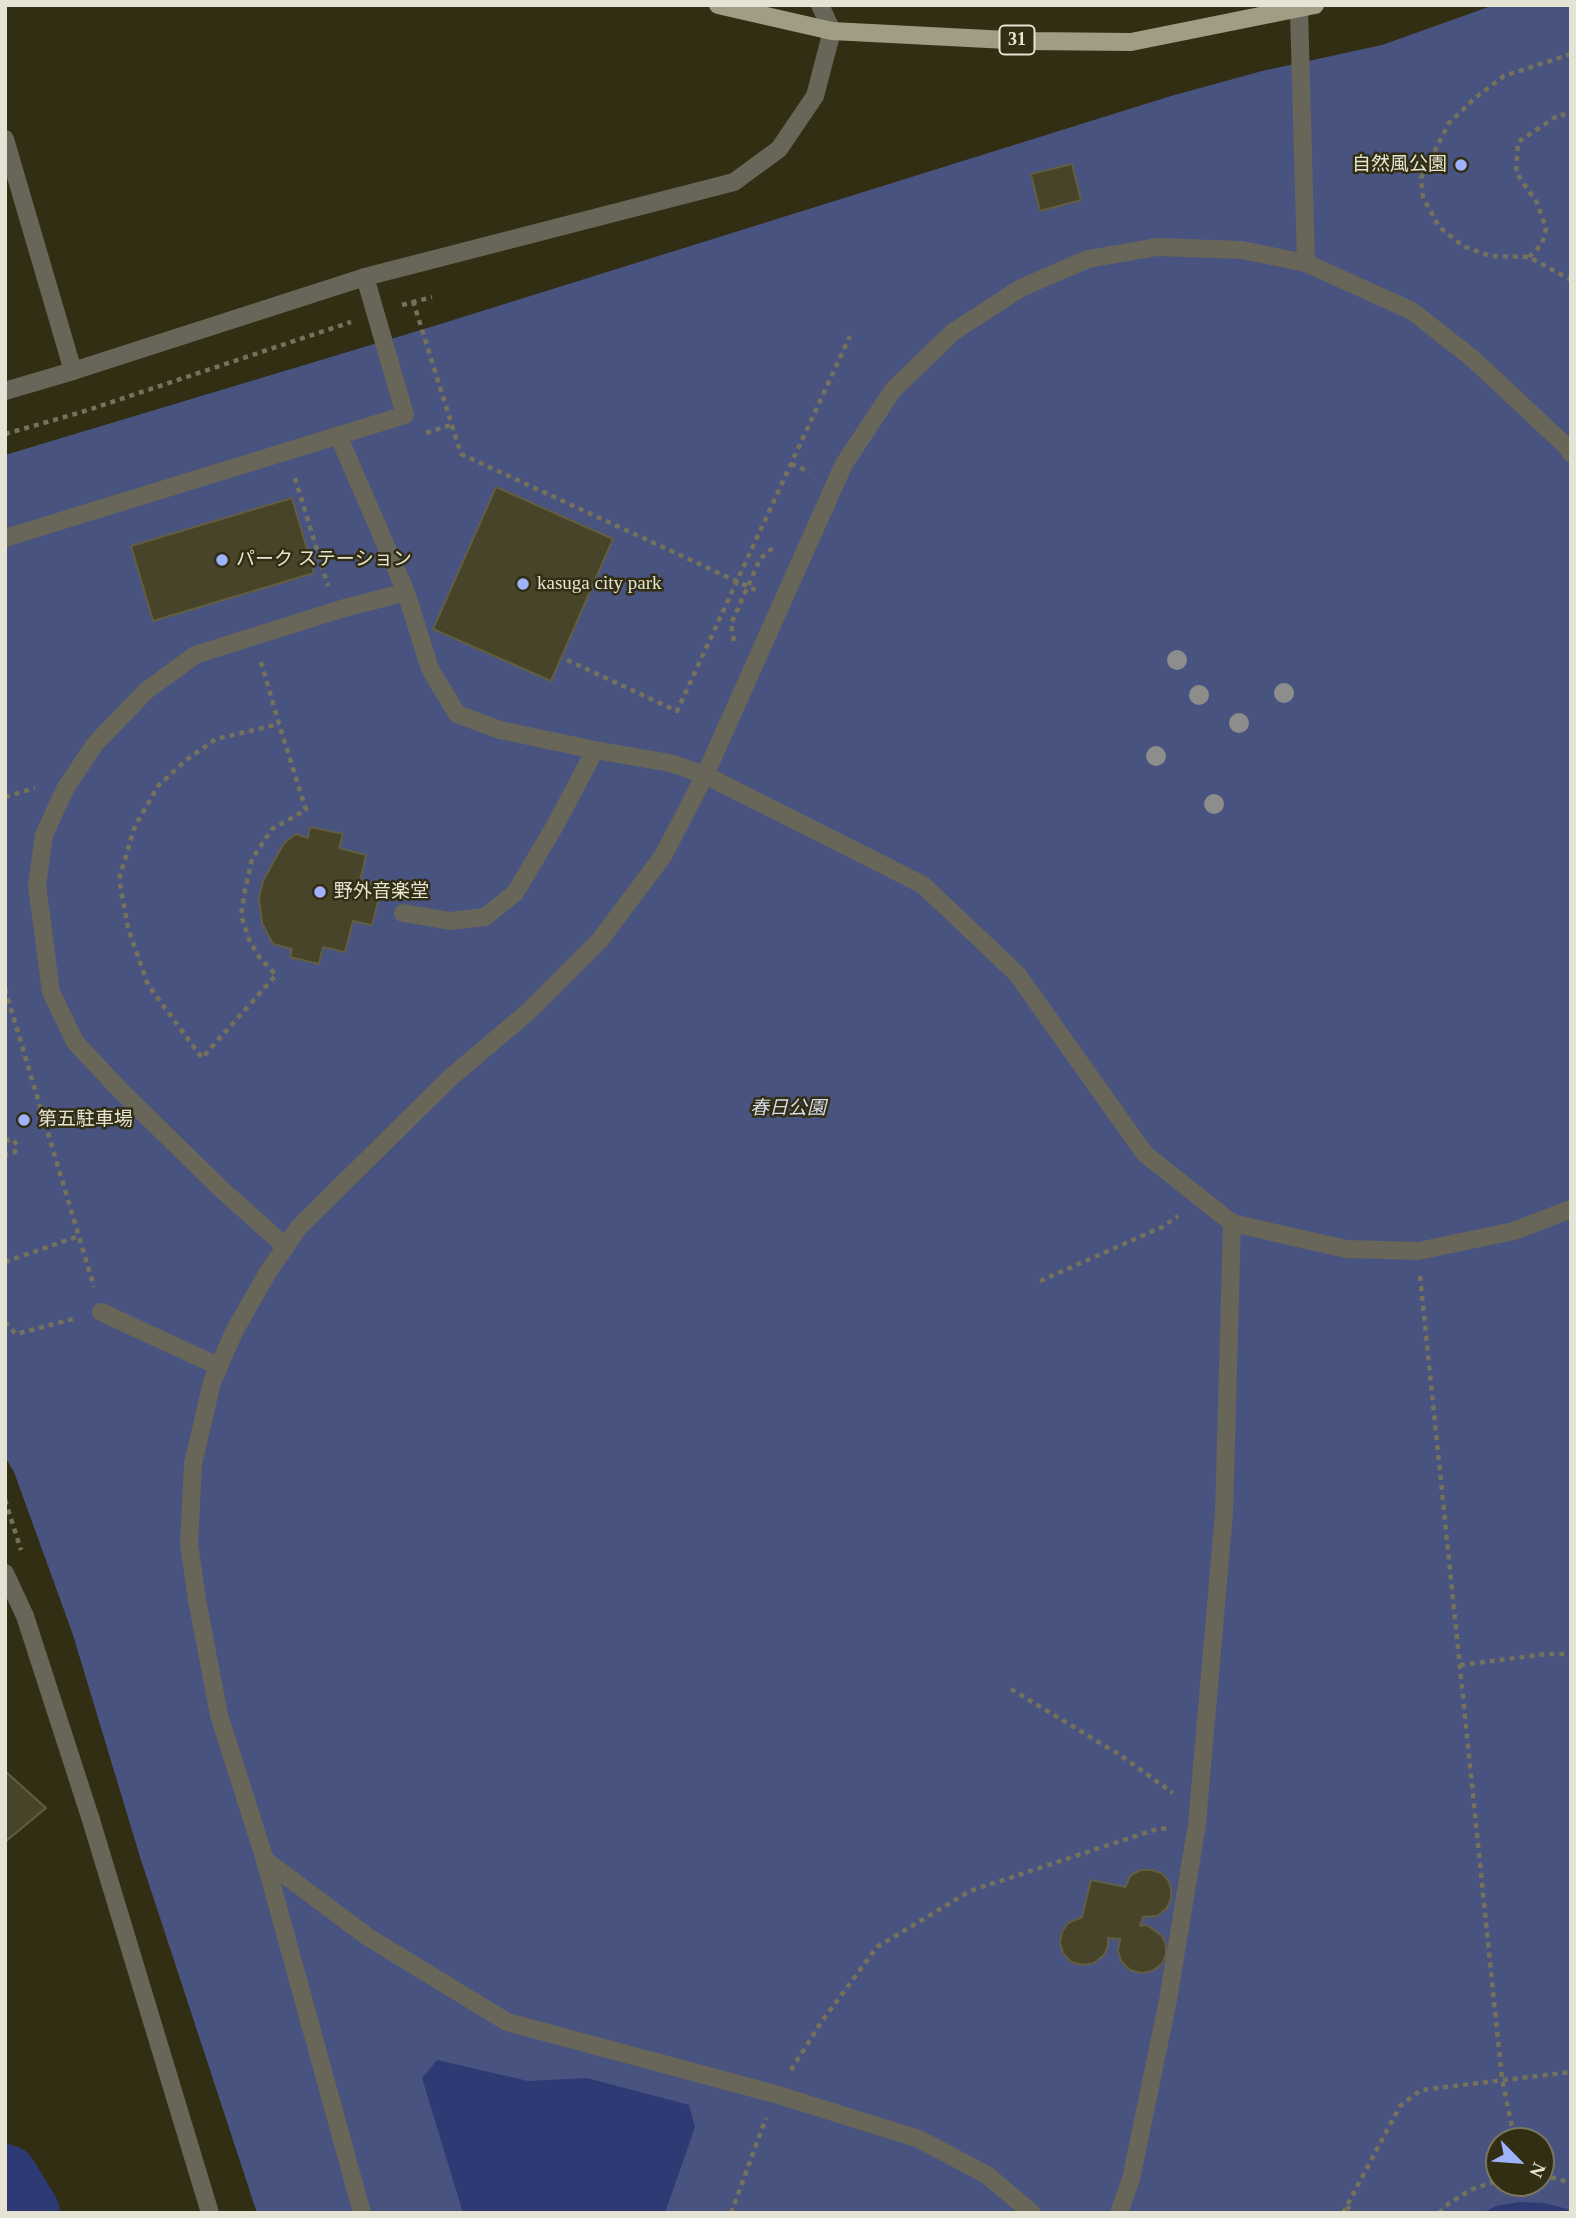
<!DOCTYPE html>
<meta charset="utf-8">
<style>
body{margin:0}
#map{position:relative;width:1576px;height:2218px;overflow:hidden;background:#322e13;font-family:"Times New Roman",serif}
canvas{display:block}
.frame{position:absolute;inset:0;border:7px solid #e5e3d3;pointer-events:none}
.north{position:absolute;left:1485px;top:2127px;width:70px;height:70px;box-sizing:border-box;background:#322e13;border:2px solid #7a7660;border-radius:50%;rotate:115deg;font-size:19px;font-weight:700;line-height:28px;text-align:center;color:#e5e3d3}
.north::after{content:'';display:block;margin:auto;width:24px;height:32px;background:#9fb3fd;clip-path:polygon(50% 0,100% 100%,50% 72%,0 100%)}
</style>
<div id="map">
<canvas width="1576" height="2218"></canvas>
<div class="frame"></div>
<div class="north">N</div>
</div>
<script>
const context = document.querySelector('canvas').getContext('2d');
context.lineJoin = 'round';
function fill(path, color) { context.fillStyle = color; context.fill(path, 'evenodd'); }
const toPath = rows => new Path2D(rows.map(r => 'M' + r).join(''));
function stroke(path, color, width, dash) { context.strokeStyle = color; context.lineWidth = width; context.lineCap = dash ? 'butt' : 'round'; context.setLineDash(dash || []); context.stroke(path); }
function write(font, color, halo, rows, align = 'center') {
  context.font = font + ' "Times New Roman","Noto Sans JP",serif'; context.lineWidth = 5; context.setLineDash([]); context.textBaseline = 'middle'; context.strokeStyle = halo; context.fillStyle = color; for (const [text, x, y, turn = 0] of rows) {
    context.save(); context.translate(x, y); context.rotate((+turn || 0) * Math.PI / 180); context.textAlign = isNaN(turn) ? turn : align; if (halo) context.strokeText(text, 0, 0); context.fillText(text, 0, 0); context.restore();
  }
}
fill(toPath([
 [1494,5,1571,5,1571,2213,257,2213,140,1857,73,1635,14,1472,5,1457,5,455,434,326,1171,96,1262,71,1382,45],
 [1499,2141,1541,2141,1541,2183,1499,2183]
]), '#485380');
fill(toPath([
 [437,2060,528,2081,587,2078,689,2105,695,2127,665,2213,463,2213,422,2078],
 [1520,2202,1544,2203,1567,2209,1571,2213,1482,2213,1496,2206]
]), '#2e3a73');
stroke(toPath([
 [5,2177,27,2213]
]), '#2e3a73', 66);
const building = toPath([
 [1072,164,1081,200,1040,211,1031,174,1072,164],
 [496,487,613,539,551,681,433,629,496,487],
 [292,498,314,573,153,621,131,546,292,498],
 [310,827,343,834,339,848,366,855,360,881,382,886,372,925,353,921,345,952,323,947,319,964,290,957,292,949,273,944,262,923,259,898,263,881,284,843,296,834,308,838,310,827],
 [5,1771,46,1808,5,1842,5,1771],
 [1141,1870,1152,1870,1161,1873,1168,1880,1171,1889,1171,1899,1167,1908,1157,1916,1143,1917,1140,1926,1147,1925,1162,1936,1166,1945,1166,1955,1162,1964,1152,1971,1141,1973,1130,1970,1121,1961,1118,1951,1120,1939,1108,1938,1108,1946,1104,1955,1094,1963,1083,1965,1071,1962,1063,1953,1060,1943,1062,1932,1068,1923,1082,1917,1091,1880,1125,1887,1131,1875,1141,1870]
]);
fill(building, '#484429');
stroke(building, '#625e42', 2);
stroke(toPath([
 [1571,54,1504,76,1475,98,1449,123,1421,178,1423,197,1439,227,1463,246,1490,256,1529,257,1571,280],
 [1529,257,1542,244,1546,228,1537,203,1516,172,1518,142,1560,114,1571,117],
 [413,301,461,454,760,592],
 [402,305,432,297],
 [426,433,451,425],
 [5,434,82,412,351,322],
 [791,464,810,472],
 [295,478,328,586],
 [734,641,731,624,760,559,776,545],
 [567,660,677,711,850,336],
 [261,662,279,724,306,810,272,829,252,859,245,890,241,915,250,942,260,958,276,975,202,1058,148,985,128,928,119,879,135,826,158,786,186,760,216,739,279,724],
 [5,797,35,788],
 [5,989,94,1287],
 [5,1141,13,1139,17,1145,15,1152,5,1155],
 [5,1262,79,1236],
 [1420,1276,1502,2079,1515,2141],
 [1040,1281,1162,1227,1178,1216],
 [5,1322,16,1334,77,1318],
 [5,1500,21,1550],
 [1460,1665,1547,1654,1571,1654],
 [1011,1689,1120,1755,1173,1793],
 [791,2070,822,2021,877,1947,970,1891,1157,1829,1169,1828],
 [1541,2177,1554,2178,1571,2183],
 [1346,2207,1356,2213],
 [731,2213,766,2118],
 [1343,2213,1400,2106,1421,2090,1571,2072],
 [1439,2213,1448,2204,1470,2190,1499,2180]
]), '#75725b', 4.5, [5, 5]);
stroke(toPath([
 [1299,10,1306,263],
 [338,435,406,592,430,669,457,714,500,730,595,750,670,763,705,775,923,885,1017,974,1145,1154,1232,1223,1346,1249,1418,1251,1514,1231,1571,1209],
 [5,538,405,415,365,277],
 [403,913,450,921,485,917,515,893,556,824,595,750],
 [286,1247,220,1188,120,1090,75,1042,51,992,37,885,44,835,65,789,95,744,146,691,195,655,341,609,406,592],
 [101,1312,218,1366],
 [265,1860,368,1937,507,2022,775,2094,919,2139,987,2175,1032,2213],
 [362,2213,265,1860,219,1715,197,1600,189,1544,193,1464,212,1382,235,1330,268,1272,299,1227,451,1077,528,1012,600,940,663,856,705,775,844,464,893,390,953,332,1021,288,1088,259,1157,247,1242,250,1306,263,1412,311,1472,358,1566,446,1571,453],
 [1119,2213,1131,2179,1168,2000,1197,1824,1224,1513,1232,1223]
]), '#686659', 18);
stroke(toPath([
 [5,139,73,371]
]), '#686659', 18);
stroke(toPath([
 [5,391,73,371,365,277,734,182,779,149,815,96,832,31,820,5],
 [5,1573,25,1616,91,1820,210,2213]
]), '#686659', 18);
stroke(toPath([
 [718,5,832,31,1027,41,1131,42,1315,5]
]), '#a19d84', 18);
context.fillStyle = '#8d8e8b';
for (const [x, y] of [
 [1177,660],
 [1284,693],
 [1199,695],
 [1239,723],
 [1156,756],
 [1214,804]
]) { context.beginPath(); context.arc(x, y, 10, 0, 2 * Math.PI); context.fill(); }
for (const [x, y, r, color] of [
 [1461,165,7,"#9fb3fd"],
 [222,560,7,"#9fb3fd"],
 [523,584,7,"#9fb3fd"],
 [320,892,7,"#9fb3fd"],
 [24,1120,7,"#9fb3fd"]
]) { const dot = new Path2D(); dot.arc(x, y, r, 0, 2 * Math.PI); context.fillStyle = color; context.fill(dot); stroke(dot, '#322e13', 2.5); }
for (const [x, y, w] of [
 [1017,40,35]
]) { const box = new Path2D(); box.roundRect(x - w / 2, y - 14.5, w, 29, 5); context.fillStyle = '#322e13'; context.fill(box); stroke(box, '#e5e3d3', 2); }
write('bold 18px', '#e5e3d3', null, [
 ["31",1017,40]
]);
write('19px', '#e5e3d3', '#322e13', [
 ["自然風公園",1447,165,"right"],
 ["パーク ステーション",236,560],
 ["kasuga city park",537,584],
 ["野外音楽堂",334,892],
 ["第五駐車場",38,1120]
], 'left');
write('italic 19px', '#d7dcee', '#322e13', [
 ["春日公園",788,1109]
]);
</script>
